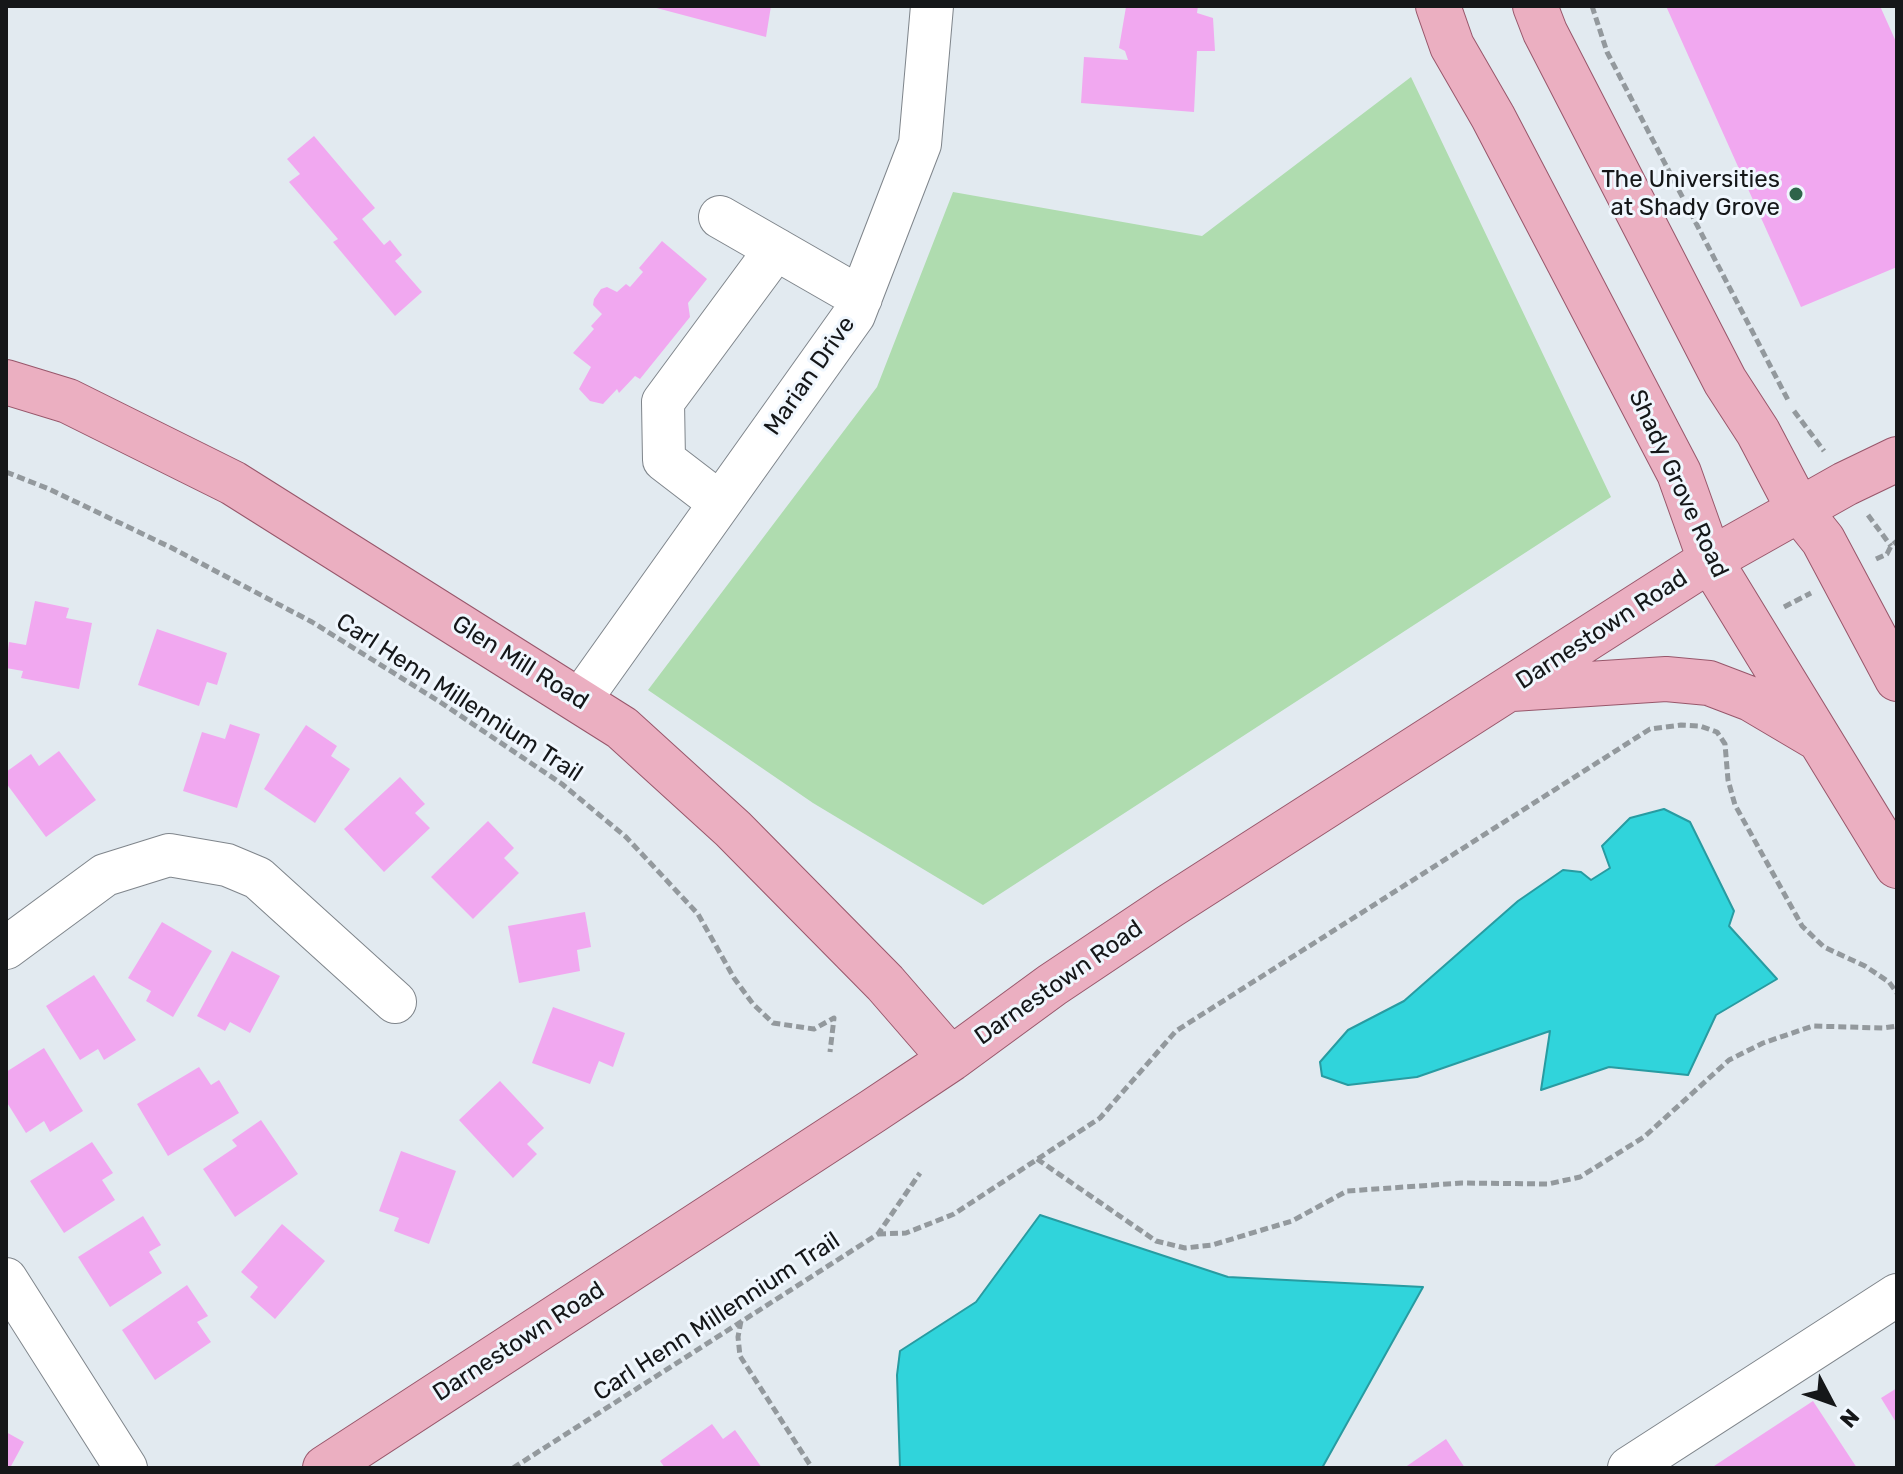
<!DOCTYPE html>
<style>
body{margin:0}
#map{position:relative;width:1903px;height:1474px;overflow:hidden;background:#e2eaf0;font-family:Rubik,sans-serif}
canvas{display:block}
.frame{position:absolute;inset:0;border:8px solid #151719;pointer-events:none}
.north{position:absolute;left:1791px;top:1362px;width:80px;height:80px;-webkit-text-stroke:6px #f0f7fe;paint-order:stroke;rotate:131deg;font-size:22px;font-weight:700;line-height:32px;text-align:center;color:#151719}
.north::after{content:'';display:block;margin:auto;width:28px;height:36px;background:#151719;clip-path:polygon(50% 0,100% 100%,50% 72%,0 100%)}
</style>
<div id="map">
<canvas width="1903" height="1474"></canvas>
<div class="frame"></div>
<div class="north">N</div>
</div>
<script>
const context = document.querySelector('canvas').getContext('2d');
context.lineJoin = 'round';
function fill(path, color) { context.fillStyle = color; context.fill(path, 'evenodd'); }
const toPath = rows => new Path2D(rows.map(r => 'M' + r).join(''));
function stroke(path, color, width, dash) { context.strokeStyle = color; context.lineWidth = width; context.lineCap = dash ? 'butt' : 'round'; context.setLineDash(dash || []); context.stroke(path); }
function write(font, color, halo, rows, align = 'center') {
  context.font = font + ' Rubik,sans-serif'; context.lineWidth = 6; context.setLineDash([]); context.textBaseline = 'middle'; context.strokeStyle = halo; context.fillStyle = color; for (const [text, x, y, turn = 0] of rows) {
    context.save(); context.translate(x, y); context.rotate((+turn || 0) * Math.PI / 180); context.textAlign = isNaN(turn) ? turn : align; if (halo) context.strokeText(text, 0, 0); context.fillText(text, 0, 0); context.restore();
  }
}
fill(toPath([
 [1411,77,1611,497,983,905,813,803,648,690,877,387,953,192,1202,236]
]), '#afdcaf');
const water = toPath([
 [1664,809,1690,822,1734,911,1729,926,1777,979,1716,1015,1688,1075,1609,1067,1541,1090,1550,1031,1417,1077,1348,1085,1322,1076,1320,1062,1348,1030,1404,1001,1518,901,1563,870,1581,872,1591,880,1610,868,1602,846,1630,818,1664,809],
 [1040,1215,1228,1277,1423,1287,1322,1468,900,1468,897,1375,900,1351,976,1302,1040,1215]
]);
fill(water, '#30d4db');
stroke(water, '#289ba1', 2);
fill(toPath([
 [649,6,771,6,766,37],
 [1133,6,1198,6,1197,13,1213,18,1215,51,1197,51,1194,112,1081,103,1084,57,1128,60,1125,51,1119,48,1126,7],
 [1666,6,1880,6,1897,44,1897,267,1801,307],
 [314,136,375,208,362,219,384,245,390,240,402,255,395,261,422,292,395,316,333,242,338,239,289,182,300,174,287,159],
 [662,241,707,279,688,303,690,317,640,379,635,376,619,393,617,389,603,404,590,401,579,389,591,367,573,353,594,329,591,326,602,314,593,305,594,299,601,289,607,287,617,292,626,284,630,287,643,272,639,268],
 [35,601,69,608,66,618,92,623,79,689,21,678,23,671,6,668,9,642,26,645],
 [157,629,227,653,217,685,207,682,199,706,138,685],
 [230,724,260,734,237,808,183,791,202,732,225,739],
 [306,725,337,746,331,756,350,769,315,823,264,789],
 [59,751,96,800,46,837,6,783,6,772,31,754,39,766],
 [400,777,425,804,415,813,430,828,384,872,344,829],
 [488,821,514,848,504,858,519,873,473,919,431,877],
 [585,912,591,947,577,950,580,971,519,983,508,926],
 [162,922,212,951,173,1017,146,1001,151,991,128,978],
 [232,951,280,976,250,1033,230,1022,225,1031,197,1016],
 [94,975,136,1040,104,1060,98,1049,80,1060,46,1006],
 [553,1007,625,1033,613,1067,599,1061,590,1084,532,1063],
 [44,1048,83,1111,50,1132,44,1121,26,1133,6,1101,6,1072],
 [199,1067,211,1085,219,1080,239,1113,168,1156,137,1104],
 [500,1081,544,1128,527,1144,537,1154,513,1178,459,1120],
 [261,1120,298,1174,235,1217,203,1169,237,1146,232,1140],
 [92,1142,113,1173,102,1180,115,1200,64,1233,30,1181],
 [401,1151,456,1171,429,1244,394,1231,399,1218,379,1211],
 [143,1216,161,1245,149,1252,162,1273,110,1307,78,1257],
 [282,1224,325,1261,275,1319,250,1297,258,1287,241,1272],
 [187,1285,208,1316,197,1322,211,1342,155,1380,122,1330],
 [1897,1388,1897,1424,1881,1398],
 [1813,1401,1857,1468,1711,1468],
 [712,1424,723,1439,735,1430,762,1468,665,1468,660,1461],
 [6,1432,24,1442,10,1468,6,1468],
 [1446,1439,1465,1468,1404,1468]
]), '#f1a8f0');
const minor = toPath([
 [720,217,861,298],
 [720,503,664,460,663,402,776,249],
 [580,700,854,315,920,144,932,6],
 [6,948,105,875,169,855,227,865,258,878,395,1002],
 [6,1279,126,1468],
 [1629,1468,1897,1295]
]);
const major = toPath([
 [1438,6,1452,46,1493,117,1679,473,1710,560,1897,866],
 [1535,6,1545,32,1725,381,1758,432,1799,510,1823,540,1897,679],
 [6,382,68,401,233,483,622,728,733,829,885,983,951,1059],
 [1512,689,1666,679,1709,683,1751,699,1817,738],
 [325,1468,873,1111,951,1059,1052,985,1170,906,1471,713,1710,560,1845,484,1897,459]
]);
stroke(minor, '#7f858b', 44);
stroke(major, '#98576b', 46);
stroke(toPath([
 [1592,6,1607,52,1789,402],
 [1794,411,1824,451],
 [6,472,49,489,172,548,312,622,440,702,562,784,626,837,698,914,734,978,753,1004,773,1023,814,1029,834,1018,830,1052],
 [1868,515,1891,546],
 [1876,559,1887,554,1891,546,1897,541],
 [1784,607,1811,593],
 [1037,1159,1156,1241,1185,1248,1212,1245,1292,1221,1347,1191,1462,1183,1548,1184,1580,1177,1644,1137,1729,1060,1763,1043,1813,1026,1883,1028,1897,1026],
 [878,1234,906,1233,954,1214,1100,1118,1176,1031,1650,729,1681,725,1700,726,1717,732,1725,744,1728,780,1735,805,1802,926,1824,947,1865,966,1889,982,1897,993],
 [741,1321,738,1337,740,1356,812,1468],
 [513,1468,878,1234,920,1173]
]), '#93999d', 5, [8, 4]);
stroke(minor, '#fff', 42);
stroke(major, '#ebafc1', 44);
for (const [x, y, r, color] of [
 [1796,194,8,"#2e644a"]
]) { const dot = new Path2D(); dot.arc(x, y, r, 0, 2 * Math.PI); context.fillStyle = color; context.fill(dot); stroke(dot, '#f0f7fe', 3); }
write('24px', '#151719', '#f0f7fe', [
 ["The Universities",1780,180],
 ["at Shady Grove",1780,208]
], 'right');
write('24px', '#151719', '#f0f7fe', [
 ["Marian Drive",810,376,-55],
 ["Shady Grove Road",1678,484,65],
 ["Darnestown Road",1602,630,-33],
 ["Glen Mill Road",520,663,32],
 ["Carl Henn Millennium Trail",459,698,33],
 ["Darnestown Road",1059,983,-35],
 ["Carl Henn Millennium Trail",717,1317,-33],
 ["Darnestown Road",519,1342,-33]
]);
</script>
